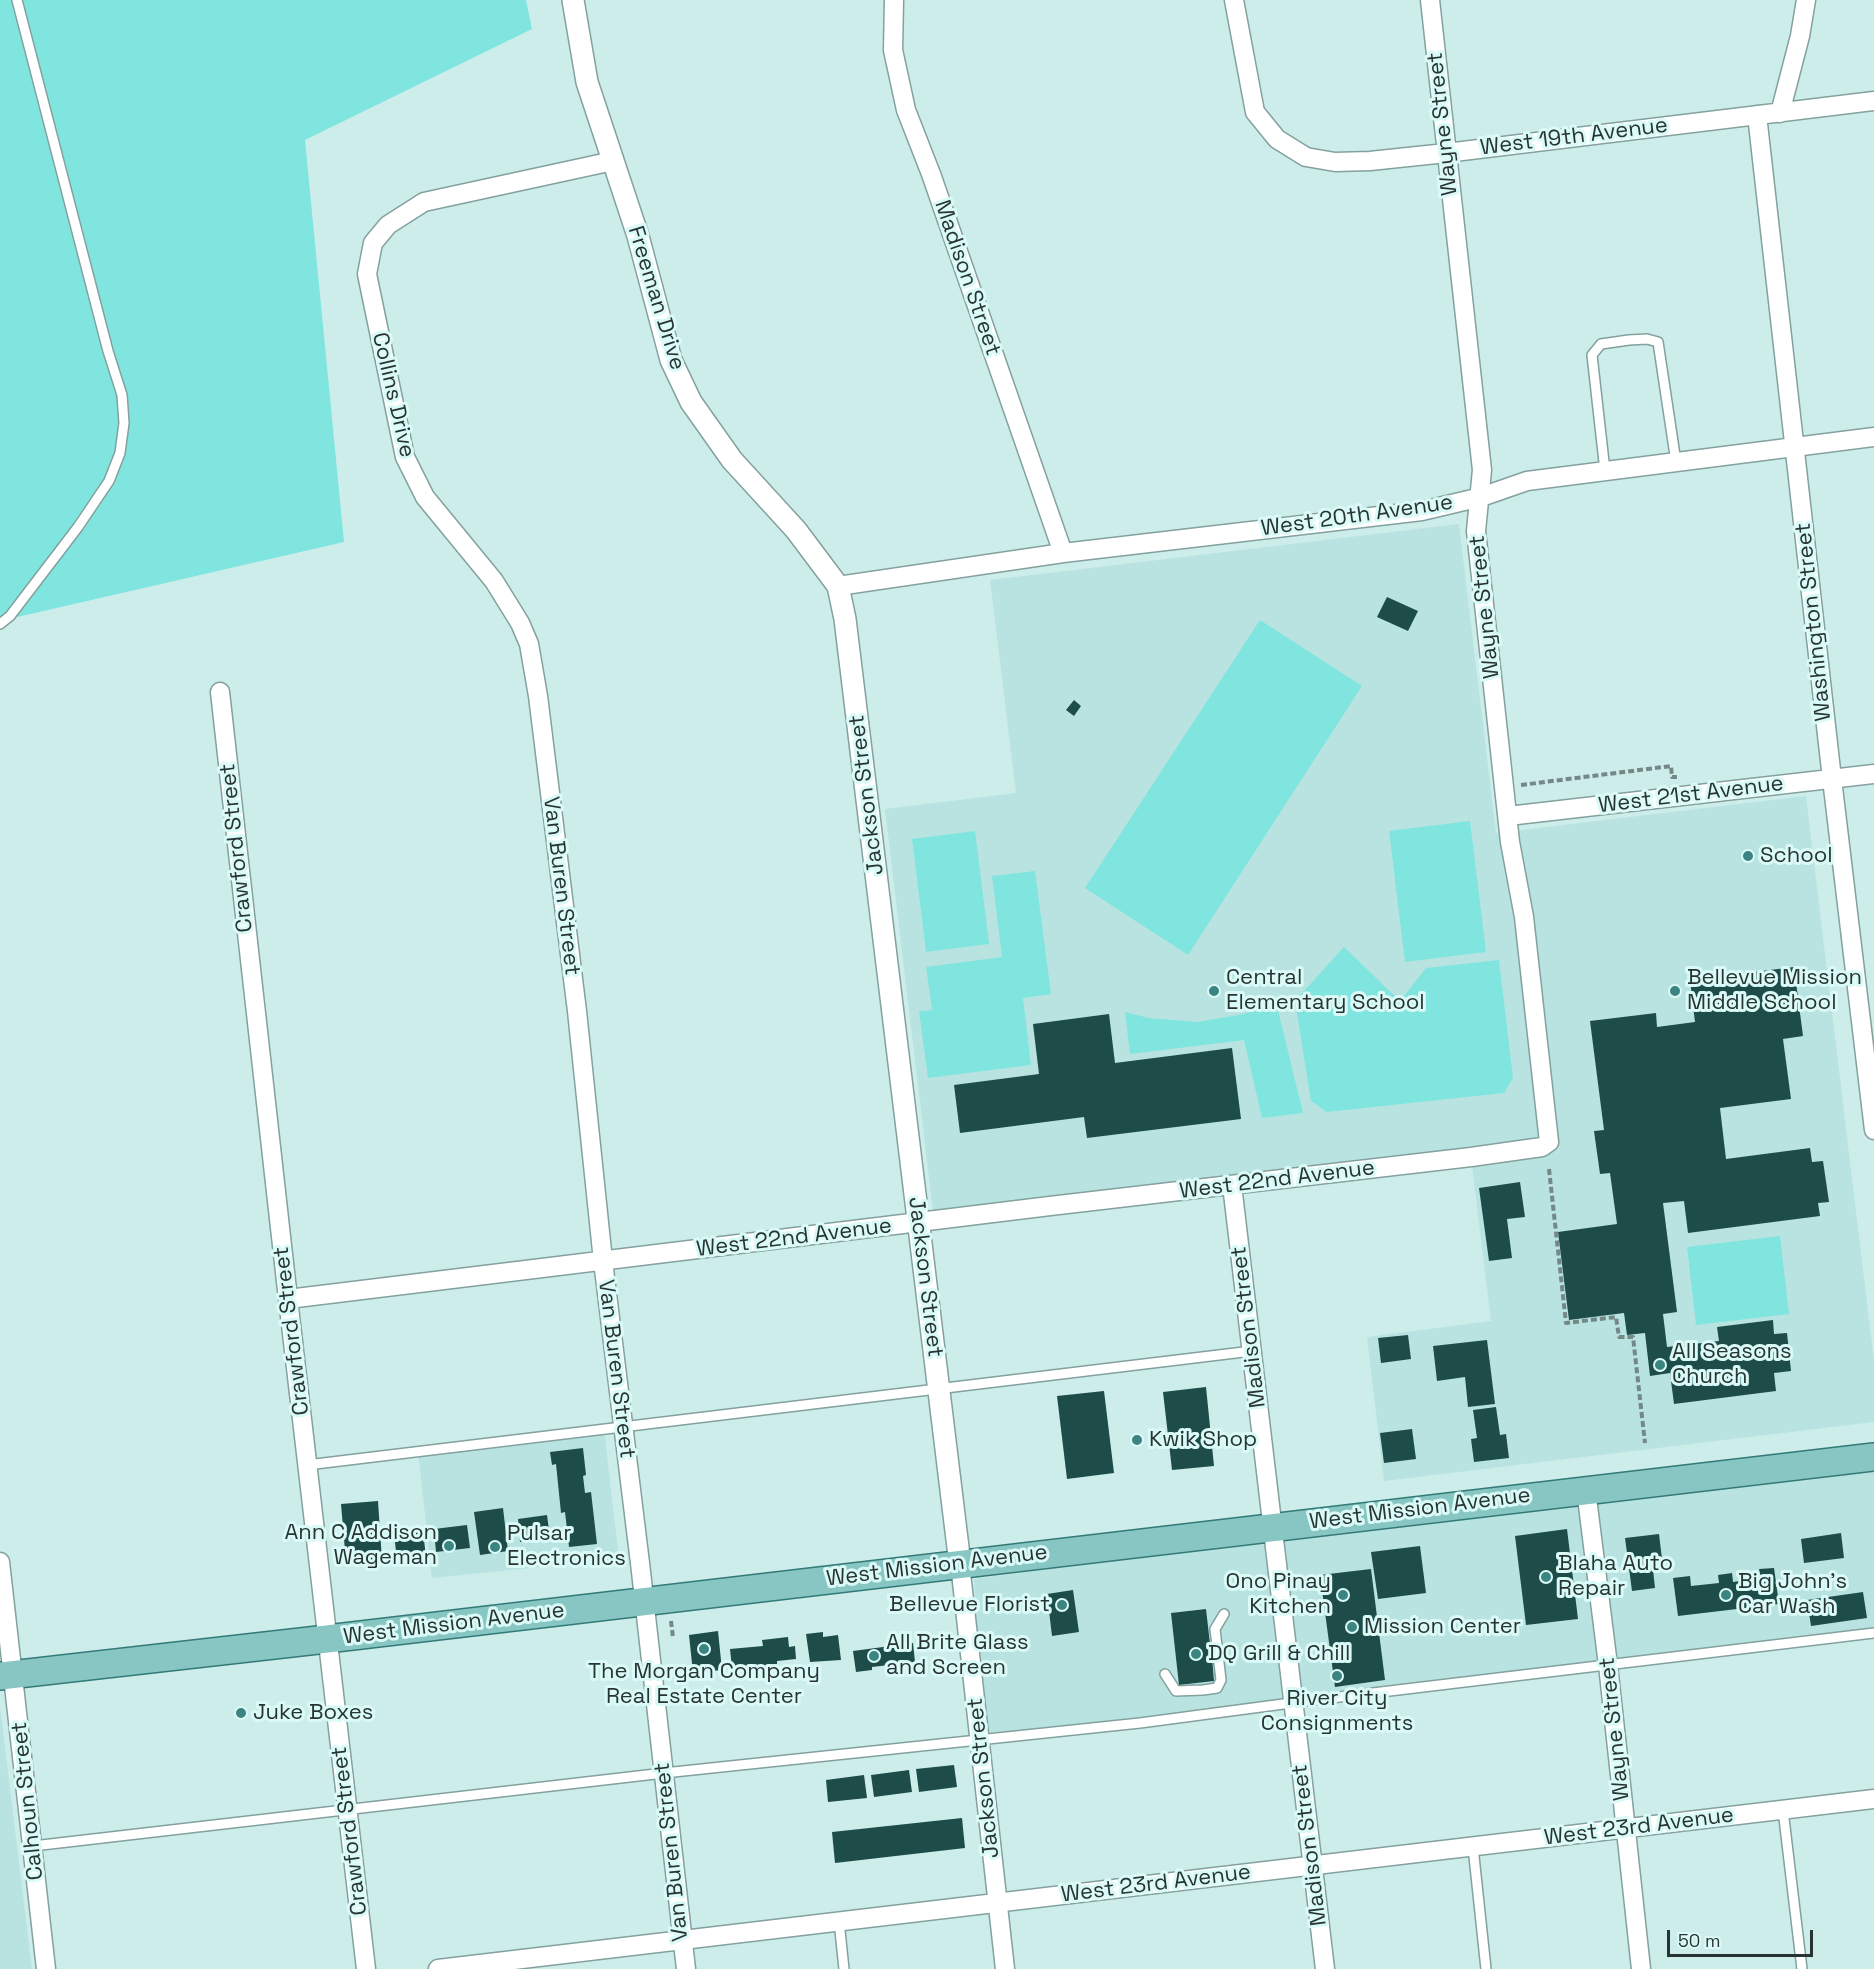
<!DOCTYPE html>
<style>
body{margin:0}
#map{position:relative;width:1874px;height:1969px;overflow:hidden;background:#cdedeb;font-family:"Space Grotesk",sans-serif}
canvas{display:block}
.scale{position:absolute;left:1667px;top:1930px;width:146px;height:27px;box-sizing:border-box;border:3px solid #283433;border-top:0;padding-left:8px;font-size:18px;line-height:21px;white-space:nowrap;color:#283433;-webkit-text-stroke:4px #dafaf8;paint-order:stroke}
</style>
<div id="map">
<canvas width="1874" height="1969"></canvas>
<div class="scale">50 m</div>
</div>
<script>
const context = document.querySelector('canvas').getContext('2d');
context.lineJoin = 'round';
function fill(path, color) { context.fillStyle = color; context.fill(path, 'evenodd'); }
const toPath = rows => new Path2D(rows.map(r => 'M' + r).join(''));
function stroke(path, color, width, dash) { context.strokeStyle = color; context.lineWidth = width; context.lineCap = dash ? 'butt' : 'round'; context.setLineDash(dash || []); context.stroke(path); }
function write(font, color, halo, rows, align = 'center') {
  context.font = font + ' "Space Grotesk",sans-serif'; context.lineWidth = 6; context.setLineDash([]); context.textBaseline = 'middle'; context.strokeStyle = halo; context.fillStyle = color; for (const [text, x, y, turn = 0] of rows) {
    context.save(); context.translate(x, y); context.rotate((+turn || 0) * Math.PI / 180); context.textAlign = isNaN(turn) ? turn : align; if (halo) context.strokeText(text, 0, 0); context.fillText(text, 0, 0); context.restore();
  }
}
fill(toPath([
 [1459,524,1496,833,1806,796,1874,1361,1874,1422,1384,1481,1367,1337,1491,1321,1471,1158,934,1220,885,809,1016,793,990,580],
 [604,1429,619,1559,432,1578,418,1451],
 [1874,1457,1874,1634,980,1739,974,1579,1572,1500],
 [0,1706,32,1969,0,1969]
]), '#b9e3e0');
fill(toPath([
 [0,0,526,0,532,29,305,140,344,542,0,621],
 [1260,620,1362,686,1188,955,1085,888],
 [1470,821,1486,952,1405,962,1389,831],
 [975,831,989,944,926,952,912,839],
 [1035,871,1051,994,1023,998,1031,1065,928,1078,919,1011,932,1010,926,967,1002,957,992,876],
 [1344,947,1400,1001,1426,968,1499,960,1513,1078,1504,1093,1327,1112,1311,1101,1295,1001],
 [1276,1002,1303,1113,1262,1118,1244,1040,1130,1054,1125,1012,1149,1018,1198,1022,1244,1014],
 [1780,1236,1789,1314,1696,1325,1687,1247]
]), '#81e5df');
fill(toPath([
 [1387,597,1418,611,1408,631,1377,617],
 [1074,700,1081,706,1074,716,1066,710],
 [1794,967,1803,1036,1783,1039,1791,1099,1720,1108,1726,1159,1810,1148,1812,1162,1823,1161,1829,1202,1818,1203,1820,1216,1688,1233,1684,1201,1663,1203,1677,1312,1663,1314,1667,1347,1719,1341,1717,1327,1773,1320,1774,1334,1787,1333,1791,1371,1774,1373,1776,1391,1674,1404,1670,1373,1650,1376,1645,1333,1627,1335,1624,1313,1569,1320,1558,1232,1617,1224,1610,1173,1600,1174,1594,1131,1604,1130,1590,1021,1656,1013,1657,1027,1695,1022,1690,980],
 [1109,1014,1115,1063,1232,1048,1241,1119,1087,1138,1084,1117,960,1133,954,1085,1039,1074,1033,1024],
 [1520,1182,1525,1217,1507,1219,1512,1258,1489,1261,1479,1188],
 [1408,1335,1411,1359,1381,1363,1378,1338],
 [1487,1340,1495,1404,1468,1407,1465,1377,1437,1381,1433,1346],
 [1206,1387,1214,1466,1172,1470,1163,1392],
 [1104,1391,1114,1473,1067,1479,1057,1396],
 [1496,1407,1500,1435,1506,1434,1509,1458,1474,1462,1471,1439,1477,1438,1473,1410],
 [1412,1429,1416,1459,1384,1463,1380,1433],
 [583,1448,586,1475,583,1476,585,1493,591,1492,597,1544,569,1547,565,1512,561,1513,556,1464,552,1465,550,1452],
 [378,1501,382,1560,346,1562,341,1504],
 [503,1508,508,1551,480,1555,474,1512],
 [547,1515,550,1538,520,1542,518,1519],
 [467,1525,470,1548,436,1552,434,1529],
 [1567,1529,1578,1619,1526,1625,1515,1536],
 [423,1531,426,1557,397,1560,394,1534],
 [1841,1533,1844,1558,1804,1563,1801,1539],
 [1659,1534,1662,1559,1652,1560,1655,1588,1632,1591,1625,1538],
 [1420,1546,1426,1593,1378,1599,1371,1552],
 [1774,1568,1779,1604,1678,1616,1673,1578,1690,1576,1691,1586,1719,1583,1718,1575,1732,1573,1733,1582,1761,1578,1759,1569],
 [1371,1569,1385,1680,1335,1687,1320,1575],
 [1073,1590,1079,1632,1052,1636,1047,1594],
 [1863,1592,1867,1618,1811,1626,1807,1600],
 [1206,1609,1210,1644,1222,1643,1224,1655,1212,1657,1214,1681,1179,1685,1171,1613],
 [718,1631,722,1670,693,1673,689,1635],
 [823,1632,823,1637,838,1635,841,1660,810,1662,806,1634],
 [788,1637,789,1647,795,1646,796,1659,777,1661,777,1664,769,1665,769,1668,748,1670,748,1666,732,1668,730,1649,763,1646,762,1640],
 [913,1643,915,1662,872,1667,872,1670,856,1672,853,1651],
 [954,1765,957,1787,919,1792,916,1769],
 [909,1770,912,1792,874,1797,871,1775],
 [864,1775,867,1798,828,1802,826,1780],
 [962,1818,965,1848,835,1863,832,1832]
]), '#1d4c49');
const service = toPath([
 [1605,471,1592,355,1601,344,1629,340,1647,339,1658,342,1676,462],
 [0,624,10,616,78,527,109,481,120,453,124,423,122,395,108,351,17,0],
 [307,1465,1252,1351],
 [1165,1674,1176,1691,1203,1690,1217,1688,1221,1680,1215,1629,1224,1614],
 [1783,1810,1802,1969],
 [33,1846,664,1773,1140,1723,1306,1701,1874,1633],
 [1473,1847,1486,1969],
 [839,1921,844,1969]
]);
const minor = toPath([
 [894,0,893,50,906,110,931,174,1063,553],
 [1234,0,1255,112,1277,139,1306,157,1335,162,1370,161,1446,153,1874,101],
 [1780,113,1800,36,1806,0],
 [1757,115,1832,779,1874,1130],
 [613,161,424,202,388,225,373,243,367,274,405,457,425,497,494,581,520,623,529,644,538,696,577,1011,603,1261,640,1563,686,1969],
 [838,586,1063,553,1422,511,1481,497,1527,481,1874,437],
 [220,692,288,1299,366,1969],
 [1508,816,1874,774],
 [1232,1185,1325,1969],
 [288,1299,1050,1206,1471,1157,1542,1147,1549,1142,1524,917,1510,842,1476,531,1482,470,1430,0],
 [1586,1490,1608,1665,1641,1969],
 [0,1562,46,1969],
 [960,1564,1005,1969],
 [438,1969,1874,1799]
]);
const tertiary = toPath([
 [573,0,587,82,638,236,671,360,691,402,732,460,796,530,838,586,845,619,960,1564]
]);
const primary = toPath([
 [0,1676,327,1639,1874,1457]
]);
stroke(service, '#83a19e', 12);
stroke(minor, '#83a19e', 21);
stroke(tertiary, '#83a19e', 24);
stroke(primary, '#337a77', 30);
stroke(toPath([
 [1521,785,1671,766,1672,777,1677,777],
 [1549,1169,1566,1323,1616,1317,1619,1337,1633,1337,1645,1443],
 [671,1621,673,1637]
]), '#738887', 4, [6, 3]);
stroke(service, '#fff', 9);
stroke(minor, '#fff', 18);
stroke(tertiary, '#fff', 21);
stroke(primary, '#88c6c4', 27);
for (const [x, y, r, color] of [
 [1748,856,6,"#3c8481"],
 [1214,991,6,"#3c8481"],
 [1675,991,6,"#3c8481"],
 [1660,1365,6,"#3c8481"],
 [1137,1440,6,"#3c8481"],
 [449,1546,6,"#3c8481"],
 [495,1547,6,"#3c8481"],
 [1546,1577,6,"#3c8481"],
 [1343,1595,6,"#3c8481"],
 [1726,1595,6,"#3c8481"],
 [1062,1605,6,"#3c8481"],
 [1352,1627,6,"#3c8481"],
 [704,1649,6,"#3c8481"],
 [1196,1654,6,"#3c8481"],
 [874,1656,6,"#3c8481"],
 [1337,1676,6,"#3c8481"],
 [241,1713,6,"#3c8481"]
]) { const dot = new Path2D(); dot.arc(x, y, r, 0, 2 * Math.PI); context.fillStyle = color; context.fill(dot); stroke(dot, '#dafaf8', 2); }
write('22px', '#283433', '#dafaf8', [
 ["Wayne Street",1443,124,-96],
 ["West 19th Avenue",1574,137,-7],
 ["Madison Street",967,278,71],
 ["Freeman Drive",656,298,73],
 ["Collins Drive",393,395,77],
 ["West 20th Avenue",1357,516,-8],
 ["Wayne Street",1485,607,-96],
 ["Washington Street",1814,622,-96],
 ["Jackson Street",867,795,-97],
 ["West 21st Avenue",1691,795,-7],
 ["Crawford Street",237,848,-96],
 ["Van Buren Street",561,886,83],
 ["West 22nd Avenue",1277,1180,-7],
 ["West 22nd Avenue",794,1238,-7],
 ["Jackson Street",925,1277,83],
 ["Madison Street",1249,1327,-97],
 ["Crawford Street",292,1331,-97],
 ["Van Buren Street",616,1369,83],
 ["West Mission Avenue",1420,1509,-7],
 ["West Mission Avenue",937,1566,-7],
 ["West Mission Avenue",454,1624,-7],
 ["Wayne Street",1615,1729,-96],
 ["Jackson Street",984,1778,-96],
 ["Calhoun Street",28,1801,-96],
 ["West 23rd Avenue",1639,1827,-7],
 ["Crawford Street",350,1831,-97],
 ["Madison Street",1310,1845,-97],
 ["Van Buren Street",672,1852,-96],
 ["West 23rd Avenue",1156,1884,-7]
]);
write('22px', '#283433', '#dafaf8', [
 ["School",1760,856],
 ["Central",1226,978],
 ["Elementary School",1226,1003],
 ["Bellevue Mission",1687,978],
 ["Middle School",1687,1003],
 ["All Seasons",1672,1352],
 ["Church",1672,1377],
 ["Kwik Shop",1149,1440],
 ["Ann C Addison",437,1533,"right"],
 ["Wageman",437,1558,"right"],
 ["Pulsar",507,1534],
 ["Electronics",507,1559],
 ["Blaha Auto",1558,1564],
 ["Repair",1558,1589],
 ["Ono Pinay",1331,1582,"right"],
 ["Kitchen",1331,1607,"right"],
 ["Big John's",1738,1582],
 ["Car Wash",1738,1607],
 ["Bellevue Florist",1050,1605,"right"],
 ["Mission Center",1364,1627],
 ["All Brite Glass",886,1643],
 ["and Screen",886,1668],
 ["DQ Grill & Chill",1208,1654],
 ["The Morgan Company",704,1672,"center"],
 ["Real Estate Center",704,1697,"center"],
 ["River City",1337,1699,"center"],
 ["Consignments",1337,1724,"center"],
 ["Juke Boxes",253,1713]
], 'left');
</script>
